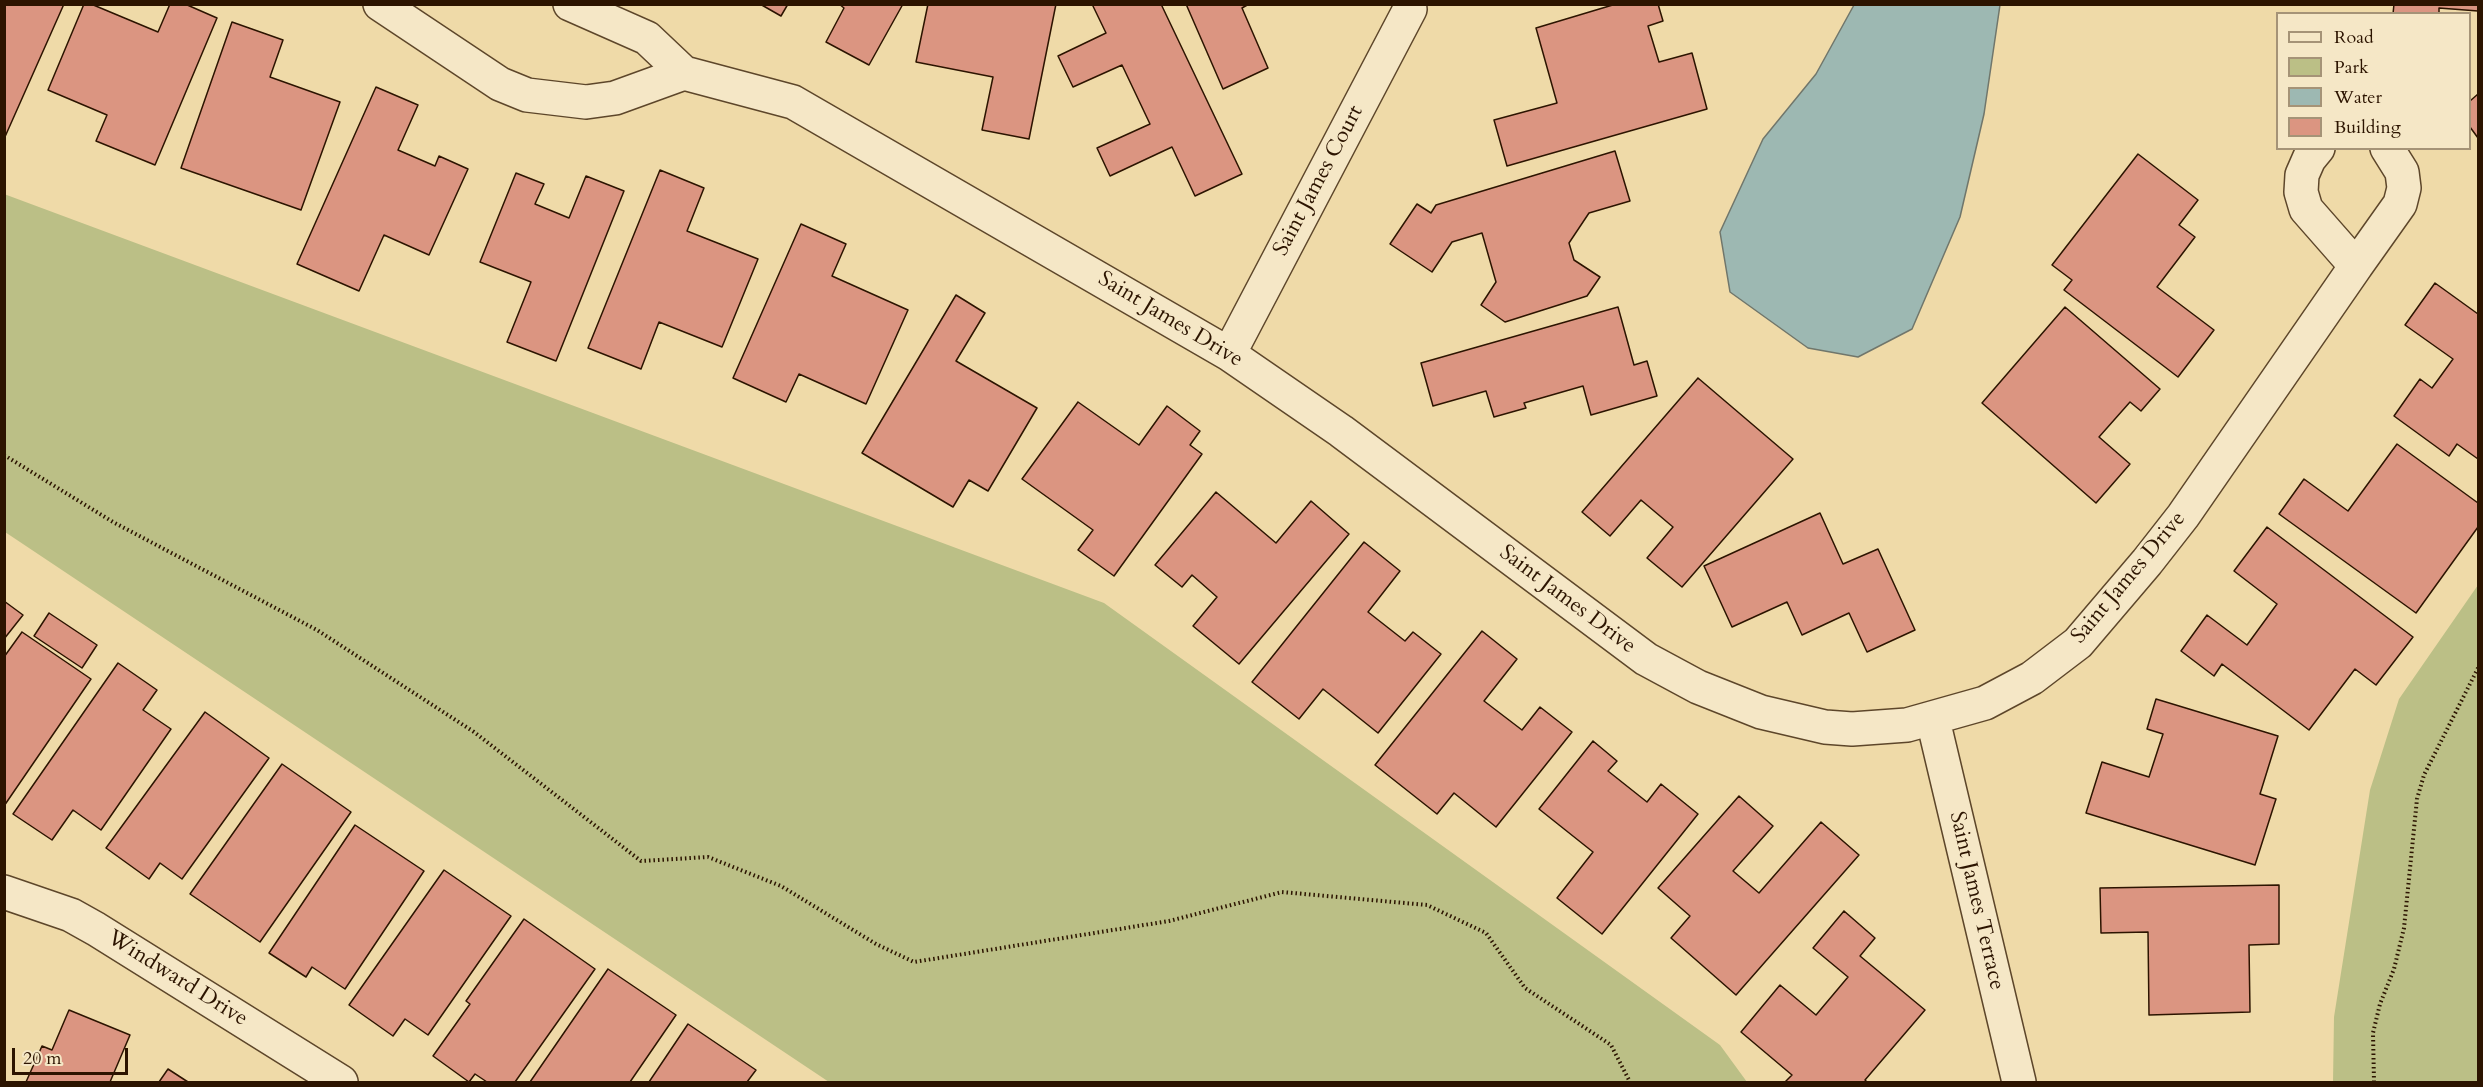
<!DOCTYPE html>
<style>
body{margin:0}
#map{position:relative;width:2483px;height:1087px;overflow:hidden;background:#efdaa8;font-family:Cardo,serif}
canvas{display:block}
.frame{position:absolute;inset:0;border:6px solid #2c1400;pointer-events:none}
.legend{position:absolute;left:2276px;top:12px;width:195px;height:138px;box-sizing:border-box;background:#f5e7c6;border:2px solid #a59377;margin:0;padding:8px 10px;list-style:none;font-size:18px;color:#2c1400}
.legend li{display:flex;align-items:center;gap:12px;height:30px}
.legend b{width:30px;border:2px solid #a59377}
.scale{position:absolute;left:12px;top:1048px;width:116px;height:27px;box-sizing:border-box;border:3px solid #2c1400;border-top:0;padding-left:8px;font-size:18px;line-height:21px;white-space:nowrap;color:#2c1400;-webkit-text-stroke:4px #f5e7c6;paint-order:stroke}
</style>
<div id="map">
<canvas width="2483" height="1087"></canvas>
<div class="frame"></div>
<ul class="legend">
<li><b style="height:8px;background:#f5e7c6"></b>Road</li>
<li><b style="height:16px;background:#bbbf86"></b>Park</li>
<li><b style="height:16px;background:#9db8b2"></b>Water</li>
<li><b style="height:16px;background:#db9581"></b>Building</li>
</ul>
<div class="scale">20 m</div>
</div>
<script>
const context = document.querySelector('canvas').getContext('2d');
context.lineJoin = 'round';
function fill(path, color) { context.fillStyle = color; context.fill(path, 'evenodd'); }
const toPath = rows => new Path2D(rows.map(r => 'M' + r).join(''));
function stroke(path, color, width, dash) { context.strokeStyle = color; context.lineWidth = width; context.lineCap = dash ? 'butt' : 'round'; context.setLineDash(dash || []); context.stroke(path); }
function write(font, color, halo, rows, align = 'center') {
  context.font = font + ' Cardo,serif'; context.lineWidth = 6; context.setLineDash([]); context.textBaseline = 'middle'; context.strokeStyle = halo; context.fillStyle = color; for (const [text, x, y, turn = 0] of rows) {
    context.save(); context.translate(x, y); context.rotate((+turn || 0) * Math.PI / 180); context.textAlign = isNaN(turn) ? turn : align; if (halo) context.strokeText(text, 0, 0); context.fillText(text, 0, 0); context.restore();
  }
}
fill(toPath([
 [4,194,1104,603,1720,1045,1747,1082,829,1082,5,532],
 [2478,585,2478,1082,2333,1082,2334,1017,2370,790,2399,699]
]), '#bbbf86');
const water = toPath([
 [1854,5,2000,5,1984,114,1960,217,1912,329,1858,357,1808,348,1730,292,1720,232,1763,139,1816,74,1854,5]
]);
fill(water, '#9db8b2');
stroke(water, '#70766b', 1.5);
const building = toPath([
 [4,4,64,4,4,139,4,4],
 [84,4,91,4,158,32,170,4,185,4,217,18,155,165,96,141,107,115,48,90,84,4],
 [760,4,788,4,781,16,760,4],
 [839,4,903,4,869,65,826,42,844,8,839,4],
 [928,4,1056,4,1029,139,982,130,993,77,916,62,928,4],
 [1092,4,1161,4,1242,174,1195,196,1172,147,1110,176,1097,148,1150,124,1122,65,1073,87,1058,56,1106,33,1092,4],
 [1186,4,1249,4,1242,8,1268,68,1223,89,1186,4],
 [1616,4,1658,4,1663,21,1648,26,1659,62,1692,53,1707,109,1507,166,1494,120,1557,103,1536,28,1616,4],
 [2394,4,2478,4,2478,11,2439,8,2439,14,2393,14,2394,4],
 [232,22,283,40,270,77,340,102,301,210,181,168,232,22],
 [376,87,418,105,398,150,435,166,439,156,468,169,429,255,384,235,359,291,297,264,376,87],
 [2478,94,2478,138,2470,127,2470,101,2478,94],
 [1615,151,1630,201,1589,213,1569,243,1574,260,1600,277,1587,296,1505,322,1481,305,1496,282,1482,233,1452,242,1432,272,1390,244,1417,204,1431,213,1436,205,1615,151],
 [2138,154,2198,200,2179,225,2195,237,2157,287,2214,330,2178,377,2064,290,2072,280,2052,265,2138,154],
 [660,170,704,188,687,231,758,259,722,347,659,322,641,369,588,348,660,170],
 [516,173,544,184,535,204,569,218,586,176,624,191,556,361,507,342,531,282,480,262,516,173],
 [801,224,846,244,832,276,908,310,866,404,799,374,786,402,733,378,801,224],
 [2435,283,2478,314,2478,459,2457,444,2449,456,2394,416,2420,379,2432,388,2453,359,2405,325,2435,283],
 [956,295,985,313,956,361,1037,408,988,491,969,480,953,507,862,453,956,295],
 [1618,307,1634,365,1647,361,1657,396,1591,415,1583,386,1524,403,1526,408,1494,417,1486,391,1433,406,1421,363,1618,307],
 [2065,307,2160,389,2141,411,2130,402,2099,437,2130,464,2096,503,1982,403,2065,307],
 [1698,378,1793,459,1682,587,1647,558,1673,527,1641,500,1610,536,1582,512,1698,378],
 [1078,402,1139,445,1167,406,1200,431,1190,445,1202,454,1114,576,1078,550,1093,530,1022,479,1078,402],
 [2397,444,2478,503,2478,527,2416,613,2279,514,2304,479,2348,511,2397,444],
 [1216,492,1276,543,1311,501,1349,534,1239,664,1193,626,1217,597,1192,575,1182,587,1155,565,1216,492],
 [1820,513,1843,564,1878,549,1915,630,1867,652,1849,613,1802,635,1787,602,1732,627,1704,566,1820,513],
 [2267,527,2413,637,2376,685,2355,669,2309,730,2222,664,2214,676,2181,651,2207,615,2247,645,2277,604,2234,571,2267,527],
 [1364,542,1400,571,1368,612,1405,641,1413,632,1441,654,1378,733,1323,689,1299,719,1252,682,1364,542],
 [4,601,23,615,4,639,4,601],
 [49,613,97,645,82,668,34,636,49,613],
 [1482,631,1517,659,1484,701,1522,730,1540,707,1572,732,1496,827,1454,793,1437,814,1375,765,1482,631],
 [22,632,91,679,4,806,4,657,22,632],
 [118,663,157,690,143,710,171,729,101,830,73,810,52,840,13,814,118,663],
 [2156,699,2278,736,2260,794,2276,799,2255,865,2086,813,2102,762,2149,777,2163,734,2147,729,2156,699],
 [205,712,269,758,182,879,160,863,149,879,106,848,205,712],
 [1593,741,1617,761,1608,771,1647,802,1661,784,1698,814,1602,934,1557,898,1593,852,1539,809,1593,741],
 [282,764,351,812,260,942,190,894,282,764],
 [1739,796,1773,826,1733,871,1759,893,1821,822,1859,855,1736,995,1671,938,1690,916,1658,888,1739,796],
 [355,825,424,871,345,989,312,967,306,977,269,953,355,825],
 [444,870,511,916,428,1035,405,1019,393,1036,349,1005,444,870],
 [2279,885,2279,944,2249,945,2250,1012,2149,1015,2148,932,2101,933,2100,888,2279,885],
 [1844,911,1875,938,1860,956,1925,1010,1865,1080,1867,1082,1785,1082,1792,1075,1741,1032,1780,985,1816,1015,1848,977,1813,948,1844,911],
 [524,919,595,969,515,1082,487,1082,475,1074,469,1082,433,1056,470,1004,466,1001,524,919],
 [608,969,676,1015,630,1082,530,1082,608,969],
 [69,1010,130,1035,110,1082,26,1082,42,1046,52,1050,69,1010],
 [688,1024,756,1070,747,1082,649,1082,688,1024],
 [168,1069,188,1082,159,1082,168,1069]
]);
fill(building, '#db9581');
stroke(building, '#2c1400', 1.5);
const minor = toPath([
 [380,4,500,84,527,95,586,102,615,98,684,73],
 [570,4,647,38,684,73,793,102,1229,354,1341,431,1646,659,1698,687,1761,712,1825,727,1852,729,1907,725,1985,703,2032,678,2078,643,2147,562,2183,516,2356,266],
 [2318,148,2309,159,2302,175,2301,192,2306,209,2356,266,2400,204,2404,188,2402,172,2387,148],
 [1229,354,1410,9],
 [1933,720,2019,1082],
 [4,892,71,915,96,929,341,1082]
]);
stroke(minor, '#5d462a', 36);
stroke(toPath([
 [4,455,113,522,317,630,474,732,641,861,708,857,781,886,876,944,914,962,1169,921,1282,892,1427,905,1486,933,1525,988,1611,1045,1630,1082],
 [2374,1082,2373,1033,2380,1004,2394,969,2404,928,2417,799,2424,775,2478,668]
]), '#2c1400', 4, [1.5, 3]);
stroke(minor, '#f5e7c6', 33);
write('22px', '#2c1400', '#f5e7c6', [
 ["Saint James Court",1319,181,-62],
 ["Saint James Drive",1170,320,31],
 ["Saint James Drive",2129,578,-50],
 ["Saint James Drive",1567,600,37],
 ["Saint James Terrace",1976,901,77],
 ["Windward Drive",177,979,32]
]);
</script>
